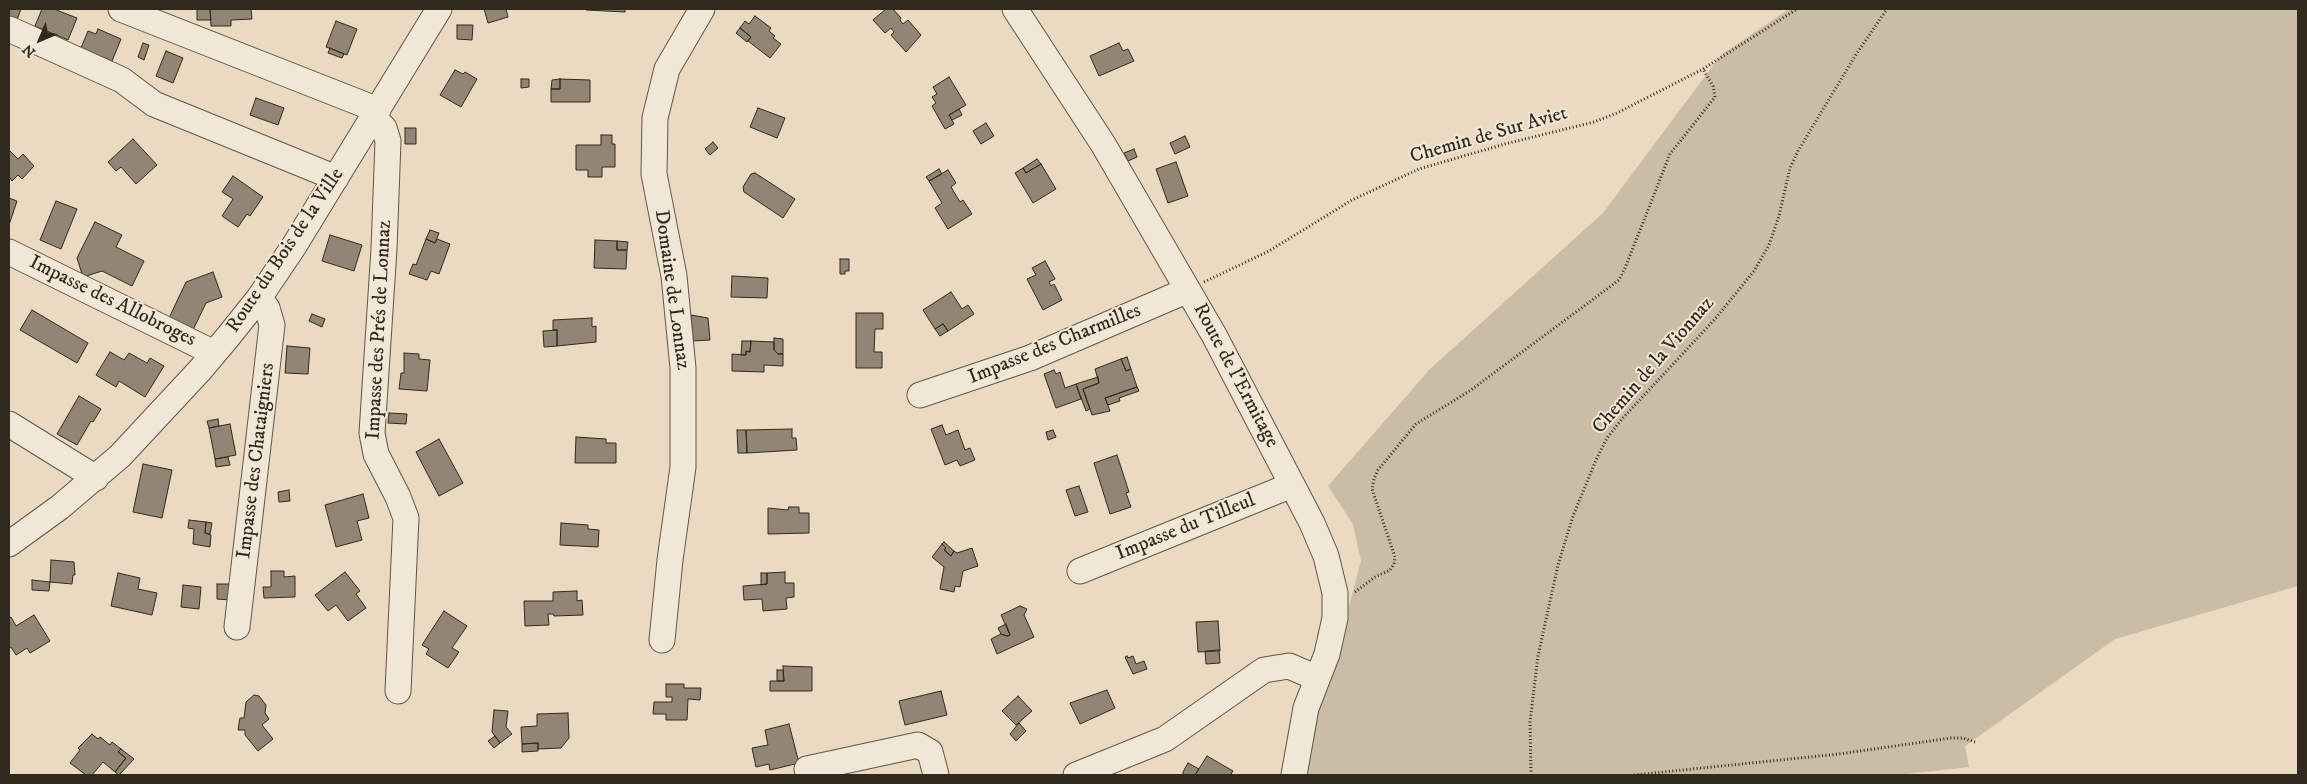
<!DOCTYPE html>
<meta charset="utf-8">
<style>
body{margin:0}
#map{position:relative;width:2307px;height:784px;overflow:hidden;background:#e9dac1;font-family:"IM FELL DW Pica",serif}
canvas{display:block}
.frame{position:absolute;inset:0;border:10px solid #32291e;pointer-events:none}
.north{position:absolute;left:15px;top:15px;width:50px;height:50px;-webkit-text-stroke:4px #f1e7d7;paint-order:stroke;rotate:225deg;font-size:14px;font-weight:700;line-height:20px;text-align:center;color:#32291e}
.north::after{content:'';display:block;margin:auto;width:18px;height:22px;background:#32291e;clip-path:polygon(50% 0,100% 100%,50% 72%,0 100%)}
</style>
<div id="map">
<canvas width="2307" height="784"></canvas>
<div class="frame"></div>
<div class="north">N</div>
</div>
<script>
const context = document.querySelector('canvas').getContext('2d');
context.lineJoin = 'round';
function fill(path, color) { context.fillStyle = color; context.fill(path, 'evenodd'); }
const toPath = rows => new Path2D(rows.map(r => 'M' + r).join(''));
function stroke(path, color, width, dash) { context.strokeStyle = color; context.lineWidth = width; context.lineCap = dash ? 'butt' : 'round'; context.setLineDash(dash || []); context.stroke(path); }
function write(font, color, halo, rows, align = 'center') {
  context.font = font + ' "IM FELL DW Pica",serif'; context.lineWidth = 4; context.setLineDash([]); context.textBaseline = 'middle'; context.strokeStyle = halo; context.fillStyle = color; for (const [text, x, y, turn = 0] of rows) {
    context.save(); context.translate(x, y); context.rotate((+turn || 0) * Math.PI / 180); context.textAlign = isNaN(turn) ? turn : align; if (halo) context.strokeText(text, 0, 0); context.fillText(text, 0, 0); context.restore();
  }
}
fill(toPath([
 [1789,9,2298,9,2298,586,2115,639,1965,746,1969,767,1897,775,1285,775,1315,710,1349,606,1361,561,1353,524,1328,486,1430,369,1603,213,1721,55]
]), '#cabca5');
const building = toPath([
 [9,9,21,9,17,20,9,17,9,9],
 [42,9,54,9,77,18,68,40,35,26,42,9],
 [197,9,210,9,211,20,197,20,197,9],
 [210,9,251,9,252,19,231,20,231,26,211,26,210,9],
 [484,9,506,9,508,17,488,23,484,9],
 [586,9,625,9,625,12,586,10,586,9],
 [886,9,893,9,901,18,900,20,903,24,908,20,921,35,906,52,891,35,894,32,891,28,885,33,873,20,886,9],
 [755,16,771,28,769,31,775,36,773,38,781,44,770,58,748,41,751,37,740,28,745,21,749,24,755,16],
 [336,21,357,29,347,55,326,47,336,21],
 [457,25,473,25,472,40,457,39,457,25],
 [740,28,751,37,747,42,736,33,740,28],
 [98,29,121,39,112,61,81,48,88,31,96,34,98,29],
 [143,43,149,45,144,60,138,57,143,43],
 [1119,43,1123,51,1128,49,1134,61,1099,76,1090,56,1119,43],
 [330,48,344,54,342,58,328,53,330,48],
 [166,51,183,58,173,83,156,76,166,51],
 [455,70,463,74,465,72,477,79,461,107,440,95,455,70],
 [949,77,966,105,949,115,954,124,945,129,932,106,936,103,932,97,937,94,933,87,949,77],
 [521,79,529,79,529,87,521,88,521,79],
 [560,79,560,89,551,89,552,80,560,79],
 [560,79,590,80,590,102,551,102,551,89,560,89,560,79],
 [256,98,284,108,278,125,250,115,256,98],
 [758,108,785,118,777,138,750,127,758,108],
 [959,109,962,115,952,120,949,115,959,109],
 [986,123,994,136,981,144,973,131,986,123],
 [405,128,416,128,416,144,405,144,405,128],
 [601,135,612,135,612,144,615,144,615,167,602,167,602,177,588,177,588,170,576,170,576,145,601,145,601,135],
 [1185,136,1190,147,1175,154,1170,143,1185,136],
 [133,139,157,165,136,184,121,167,116,171,108,162,133,139],
 [713,142,718,148,710,155,705,149,713,142],
 [1134,149,1137,157,1128,161,1124,153,1134,149],
 [9,150,18,159,23,154,34,166,22,179,18,175,12,181,9,177,9,150],
 [1037,159,1041,164,1026,173,1023,168,1037,159],
 [1176,162,1188,196,1168,203,1156,169,1176,162],
 [1041,164,1056,189,1033,203,1015,173,1023,168,1026,173,1041,164],
 [939,169,942,174,929,181,926,177,939,169],
 [948,170,956,183,951,187,960,202,963,200,972,214,948,229,935,208,942,203,929,181,948,170],
 [755,173,795,199,783,218,744,192,743,187,751,174,755,173],
 [233,176,263,197,250,216,247,214,238,227,222,216,233,199,222,192,233,176],
 [9,198,17,201,9,225,9,198],
 [56,201,77,209,61,249,40,240,56,201],
 [95,222,122,235,116,247,144,261,132,286,102,271,83,277,77,258,95,222],
 [430,230,439,233,435,243,426,239,430,230],
 [330,235,362,245,354,271,322,261,330,235],
 [426,239,435,243,437,239,450,244,439,274,431,271,427,280,409,274,413,264,416,265,426,239],
 [595,240,617,241,617,250,627,250,626,269,594,268,595,240],
 [617,241,628,242,627,250,617,250,617,241],
 [840,259,849,259,849,271,845,271,845,274,840,274,840,259],
 [1045,261,1055,279,1049,282,1051,286,1054,284,1062,300,1043,310,1027,279,1036,275,1032,268,1045,261],
 [213,272,222,297,206,303,193,330,169,318,186,282,213,272],
 [732,276,768,278,767,298,731,297,732,276],
 [951,292,962,309,968,305,974,314,948,331,943,324,935,329,923,310,951,292],
 [32,310,88,343,77,363,20,330,32,310],
 [856,313,883,313,883,329,875,329,874,352,882,352,882,368,856,368,856,313],
 [312,314,325,319,322,327,309,321,312,314],
 [691,315,708,318,710,340,693,341,691,315],
 [592,318,592,327,596,326,596,342,557,346,557,330,553,330,553,320,592,318],
 [943,324,948,331,940,336,935,329,943,324],
 [557,330,557,346,544,347,543,331,557,330],
 [774,338,783,339,783,354,778,354,774,350,774,338],
 [742,341,751,341,750,352,746,351,746,355,741,355,742,341],
 [751,341,774,342,774,350,778,354,783,354,783,366,764,365,764,372,732,371,732,354,746,355,746,351,750,352,751,341],
 [287,346,310,348,308,374,285,373,287,346],
 [110,352,124,360,129,353,147,363,150,358,164,366,145,397,119,381,116,387,96,375,110,352],
 [404,353,419,354,419,359,430,360,427,391,399,389,401,373,404,373,404,353],
 [1127,357,1131,369,1126,371,1121,359,1127,357],
 [1121,359,1126,371,1131,369,1137,387,1105,398,1110,411,1092,415,1083,389,1099,383,1095,369,1121,359],
 [1054,370,1056,374,1060,372,1065,388,1076,384,1081,399,1056,408,1044,374,1054,370],
 [1098,377,1099,383,1083,389,1090,409,1086,411,1076,384,1098,377],
 [1137,387,1139,391,1119,398,1120,401,1108,405,1105,398,1137,387],
 [79,396,101,409,93,422,91,421,77,445,57,434,79,396],
 [389,413,407,414,406,424,388,423,389,413],
 [218,419,219,426,209,428,207,421,218,419],
 [230,424,236,455,215,459,209,428,230,424],
 [942,425,946,435,958,430,965,450,970,448,975,460,960,466,957,460,945,465,931,429,942,425],
 [792,429,792,438,796,438,797,450,747,453,746,430,792,429],
 [737,430,746,430,747,453,738,453,737,430],
 [1053,430,1056,437,1048,440,1046,432,1053,430],
 [576,437,606,439,606,443,616,443,616,463,575,463,576,437],
 [439,439,463,483,439,496,416,452,439,439],
 [1117,455,1129,492,1126,493,1131,507,1110,514,1094,463,1117,455],
 [228,457,230,465,216,467,215,459,228,457],
 [143,464,172,470,162,518,133,512,143,464],
 [1079,486,1088,512,1075,516,1066,490,1079,486],
 [289,490,290,501,279,502,278,492,289,490],
 [363,494,369,518,357,521,362,540,336,547,325,505,363,494],
 [789,507,799,507,799,513,809,513,809,533,768,534,768,508,788,510,789,507],
 [189,520,206,522,205,533,211,535,210,547,193,544,194,529,188,528,189,520],
 [206,522,212,523,210,534,205,533,206,522],
 [561,523,588,525,588,529,599,530,598,547,560,545,561,523],
 [944,542,954,551,951,556,944,550,946,548,942,544,944,542],
 [942,544,946,548,944,550,951,556,954,551,957,553,972,548,978,566,963,571,960,587,955,586,954,592,940,589,944,567,932,557,942,544],
 [51,560,74,562,75,575,73,575,72,584,50,582,51,560],
 [271,571,284,571,284,577,295,576,295,597,264,598,263,587,271,587,271,571],
 [345,572,360,591,356,594,366,608,348,621,336,605,328,611,315,595,345,572],
 [785,572,785,583,794,583,794,597,786,598,787,609,763,611,762,599,744,600,743,586,767,584,767,573,785,572],
 [118,573,140,578,138,589,157,593,152,615,111,606,118,573],
 [761,573,767,573,767,584,761,585,761,573],
 [32,580,50,582,49,591,32,590,32,580],
 [217,584,231,584,231,600,217,599,217,584],
 [183,585,201,587,199,609,181,607,183,585],
 [577,591,577,601,582,600,583,615,554,616,553,614,548,614,549,625,525,626,524,601,553,601,553,592,577,591],
 [1020,606,1027,609,1024,615,1034,637,997,654,991,639,1001,634,1007,636,1010,635,1001,615,1020,606],
 [444,611,467,626,452,648,459,652,448,668,426,654,429,649,422,645,444,611],
 [34,615,50,641,30,653,27,648,16,655,11,647,9,648,9,618,11,617,16,626,34,615],
 [1218,621,1220,651,1198,652,1196,622,1218,621],
 [1006,624,1010,635,1007,636,1001,634,998,628,1006,624],
 [1219,650,1220,663,1206,664,1205,651,1219,650],
 [1127,656,1128,658,1133,656,1136,664,1144,661,1147,669,1133,674,1125,657,1127,656],
 [783,666,812,667,812,691,770,691,770,681,784,681,783,666],
 [777,670,783,670,784,681,777,681,777,670],
 [666,684,684,684,684,688,701,688,700,700,688,699,687,720,666,720,666,714,653,714,654,702,672,702,672,697,666,697,666,684],
 [1107,690,1115,708,1080,724,1070,703,1107,690],
 [941,691,947,715,905,725,899,701,941,691],
 [254,695,259,696,266,705,265,713,269,719,262,725,273,739,258,751,245,735,245,730,238,730,240,718,244,718,246,702,254,695],
 [1018,696,1032,711,1016,725,1002,711,1018,696],
 [494,710,508,711,506,727,512,734,500,743,492,732,494,710],
 [568,713,569,738,561,748,538,749,538,743,522,744,521,727,537,726,537,714,568,713],
 [1019,723,1026,731,1016,741,1010,734,1019,723],
 [789,724,799,763,770,770,769,764,756,767,752,748,768,745,765,730,789,724],
 [92,734,98,739,100,737,110,745,112,742,121,749,118,752,126,758,115,772,103,762,92,775,86,775,70,763,80,750,78,748,92,734],
 [495,736,500,743,494,748,488,741,495,736],
 [538,743,538,751,522,752,522,744,538,743],
 [121,749,134,759,119,775,115,772,126,758,118,752,121,749],
 [1207,756,1233,771,1231,774,1234,775,1195,775,1207,756],
 [1188,763,1199,769,1195,775,1183,775,1183,772,1188,763]
]);
fill(building, '#918573');
stroke(building, '#32291e', 1);
const minor = toPath([
 [121,9,378,110],
 [1015,9,1103,144,1214,335,1312,523,1326,556,1335,593,1335,618,1327,654,1306,708,1294,775],
 [9,29,122,80,154,104,336,178],
 [374,118,384,128,388,141,384,249,372,433,376,454,398,497,406,518,398,691],
 [9,252,214,353],
 [920,395,1030,358,1188,290],
 [9,424,96,478],
 [9,544,60,507,120,456,201,369,227,338,259,298,294,246,439,9],
 [1080,571,1292,485],
 [237,627,272,325,267,308,259,298],
 [662,640,670,560,683,467,683,368,674,276,654,174,655,118,667,69,702,9],
 [807,769,918,745,930,752,936,775],
 [1076,775,1165,739,1264,670,1289,666,1317,678]
]);
stroke(minor, '#605547', 27);
stroke(toPath([
 [1204,282,1269,251,1352,200,1419,169,1505,144,1594,122,1617,113,1703,69,1797,9],
 [1355,592,1375,577,1390,570,1394,564,1395,557,1372,489,1374,479,1378,470,1416,424,1471,390,1619,280,1625,268,1670,154,1715,97,1713,86,1703,69],
 [1531,775,1530,722,1538,656,1558,565,1573,516,1596,460,1607,438,1622,419,1715,319,1754,271,1769,245,1779,216,1790,168,1798,151,1855,56,1887,9],
 [1634,775,1839,754,1951,738,1963,738,1975,742]
]), '#32291e', 3, [1, 2.5]);
stroke(minor, '#f1e7d7', 25);
write('20px', '#32291e', '#f1e7d7', [
 ["Chemin de Sur Aviet",1489,136,-16],
 ["Route du Bois de la Ville",286,251,-56],
 ["Domaine de Lonnaz",671,290,82],
 ["Impasse des Allobroges",112,302,26],
 ["Impasse des Prés de Lonnaz",380,330,-87],
 ["Impasse des Charmilles",1055,345,-22],
 ["Chemin de la Vionnaz",1654,366,-49],
 ["Route de l'Ermitage",1235,376,62],
 ["Impasse des Chataigniers",257,461,-83],
 ["Impasse du Tilleul",1186,528,-22]
]);
</script>
